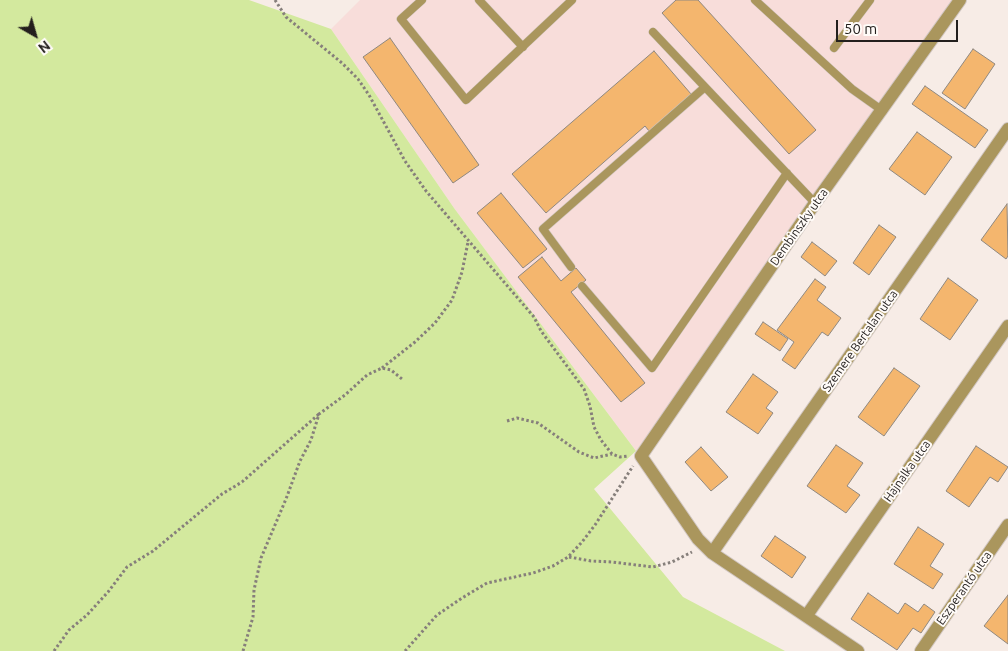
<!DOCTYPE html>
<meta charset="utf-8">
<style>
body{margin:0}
#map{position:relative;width:1008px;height:651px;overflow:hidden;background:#f7ece6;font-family:Ubuntu,sans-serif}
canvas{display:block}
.north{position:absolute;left:10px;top:10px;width:50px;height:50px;-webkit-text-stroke:4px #fffbf8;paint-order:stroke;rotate:142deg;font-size:14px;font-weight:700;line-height:20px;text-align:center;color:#231f1d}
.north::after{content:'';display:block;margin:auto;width:18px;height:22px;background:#231f1d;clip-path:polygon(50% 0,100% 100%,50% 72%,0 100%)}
.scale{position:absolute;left:836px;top:20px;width:122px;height:22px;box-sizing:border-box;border:2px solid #231f1d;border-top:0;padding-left:6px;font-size:15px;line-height:18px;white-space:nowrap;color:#231f1d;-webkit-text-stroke:4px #fffbf8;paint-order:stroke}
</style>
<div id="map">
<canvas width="1008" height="651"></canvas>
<div class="north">N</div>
<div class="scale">50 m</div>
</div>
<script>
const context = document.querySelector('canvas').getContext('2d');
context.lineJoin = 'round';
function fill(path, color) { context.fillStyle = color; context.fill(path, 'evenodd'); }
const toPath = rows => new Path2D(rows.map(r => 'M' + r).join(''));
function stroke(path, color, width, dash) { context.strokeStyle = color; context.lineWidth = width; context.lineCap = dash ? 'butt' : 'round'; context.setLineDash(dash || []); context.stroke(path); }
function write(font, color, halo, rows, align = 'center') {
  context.font = font + ' Ubuntu,sans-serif'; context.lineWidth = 4; context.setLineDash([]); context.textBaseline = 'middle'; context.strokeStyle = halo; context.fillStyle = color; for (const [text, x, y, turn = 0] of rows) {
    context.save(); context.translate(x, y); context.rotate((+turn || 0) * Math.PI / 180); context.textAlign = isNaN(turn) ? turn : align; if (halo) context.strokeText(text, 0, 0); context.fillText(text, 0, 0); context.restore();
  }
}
fill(toPath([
 [360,0,961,0,636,451,454,208,331,29]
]), '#f8ddda');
fill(toPath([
 [0,0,249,0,331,29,454,208,636,451,594,489,683,597,785,651,0,651]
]), '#d3e99e');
const building = toPath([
 [676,0,698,0,816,130,789,154,662,13,676,0],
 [390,38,479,165,453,183,363,57,390,38],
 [973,49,995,64,965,109,942,93,973,49],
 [654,51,691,94,649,131,645,126,546,213,512,174,654,51],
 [925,86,988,130,975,148,912,104,925,86],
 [917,132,952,157,925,195,889,169,917,132],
 [501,193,547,249,523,268,477,213,501,193],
 [1007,204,1008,256,1006,259,981,240,1007,204],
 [879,225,896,237,869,275,853,263,879,225],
 [812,242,837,261,825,276,801,257,812,242],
 [542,257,561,281,576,268,586,280,571,292,645,383,621,402,518,277,542,257],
 [948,278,978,300,950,340,920,319,948,278],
 [815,279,826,287,817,300,841,318,828,336,822,332,795,369,782,360,794,342,777,330,815,279],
 [763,322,788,339,780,351,755,334,763,322],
 [894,368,920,386,884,436,858,417,894,368],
 [753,374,778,392,766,408,773,413,758,434,726,412,753,374],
 [836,445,863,463,847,486,860,495,846,513,807,486,836,445],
 [976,446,1008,467,998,482,990,477,969,507,946,491,976,446],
 [701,447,728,477,711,491,685,462,701,447],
 [918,527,944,544,930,566,943,574,933,589,894,564,918,527],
 [775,536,806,557,792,578,761,556,775,536],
 [868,593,898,614,905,603,918,612,924,604,935,612,921,633,913,628,897,650,851,619,868,593],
 [1008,595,1008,644,984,626,1008,595]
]);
fill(building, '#f4b66e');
stroke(building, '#8f8880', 1);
const service = toPath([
 [422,0,401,19,466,100,572,0],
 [479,0,523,47],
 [755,0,852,89,883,111],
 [653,32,705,87],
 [834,48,870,0],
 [571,267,543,229,705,87,815,203],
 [582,286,652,368,787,173]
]);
const minor = toPath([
 [712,553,1008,129],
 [807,615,1008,326],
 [858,651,712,553,698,539,641,456,815,203,960,0],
 [921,651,1008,525]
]);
stroke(service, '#d1c7c2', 9);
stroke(minor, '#d1c7c2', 14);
stroke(toPath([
 [275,0,286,17,342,63,358,79,369,95,405,161,426,191,534,317,541,331,584,389,590,406,594,427,601,440,612,454,620,457,628,456],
 [382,368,415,342,435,323,452,300,462,272,468,242],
 [507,421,517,418,538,423,579,452,594,458,612,454],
 [569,557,591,561,612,562,653,567,672,562,692,552],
 [54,651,69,630,87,615,108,592,127,567,153,551,222,494,242,482,319,414],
 [243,651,253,617,254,590,261,558,286,499,300,461,311,440,319,414,345,395,367,375,382,368,391,370,402,379],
 [405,651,437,615,462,598,487,583,533,573,553,566,568,557,582,542,595,525,633,466]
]), '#867f7b', 3, [2.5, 2.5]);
stroke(service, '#aa965d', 8);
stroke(minor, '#aa965d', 12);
write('12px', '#231f1d', '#fffbf8', [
 ["Dembinszky utca",799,227,-55],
 ["Szemere Bertalan utca",860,341,-55],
 ["Hajnalka utca",907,471,-55],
 ["Eszperantó utca",964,588,-55]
]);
</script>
